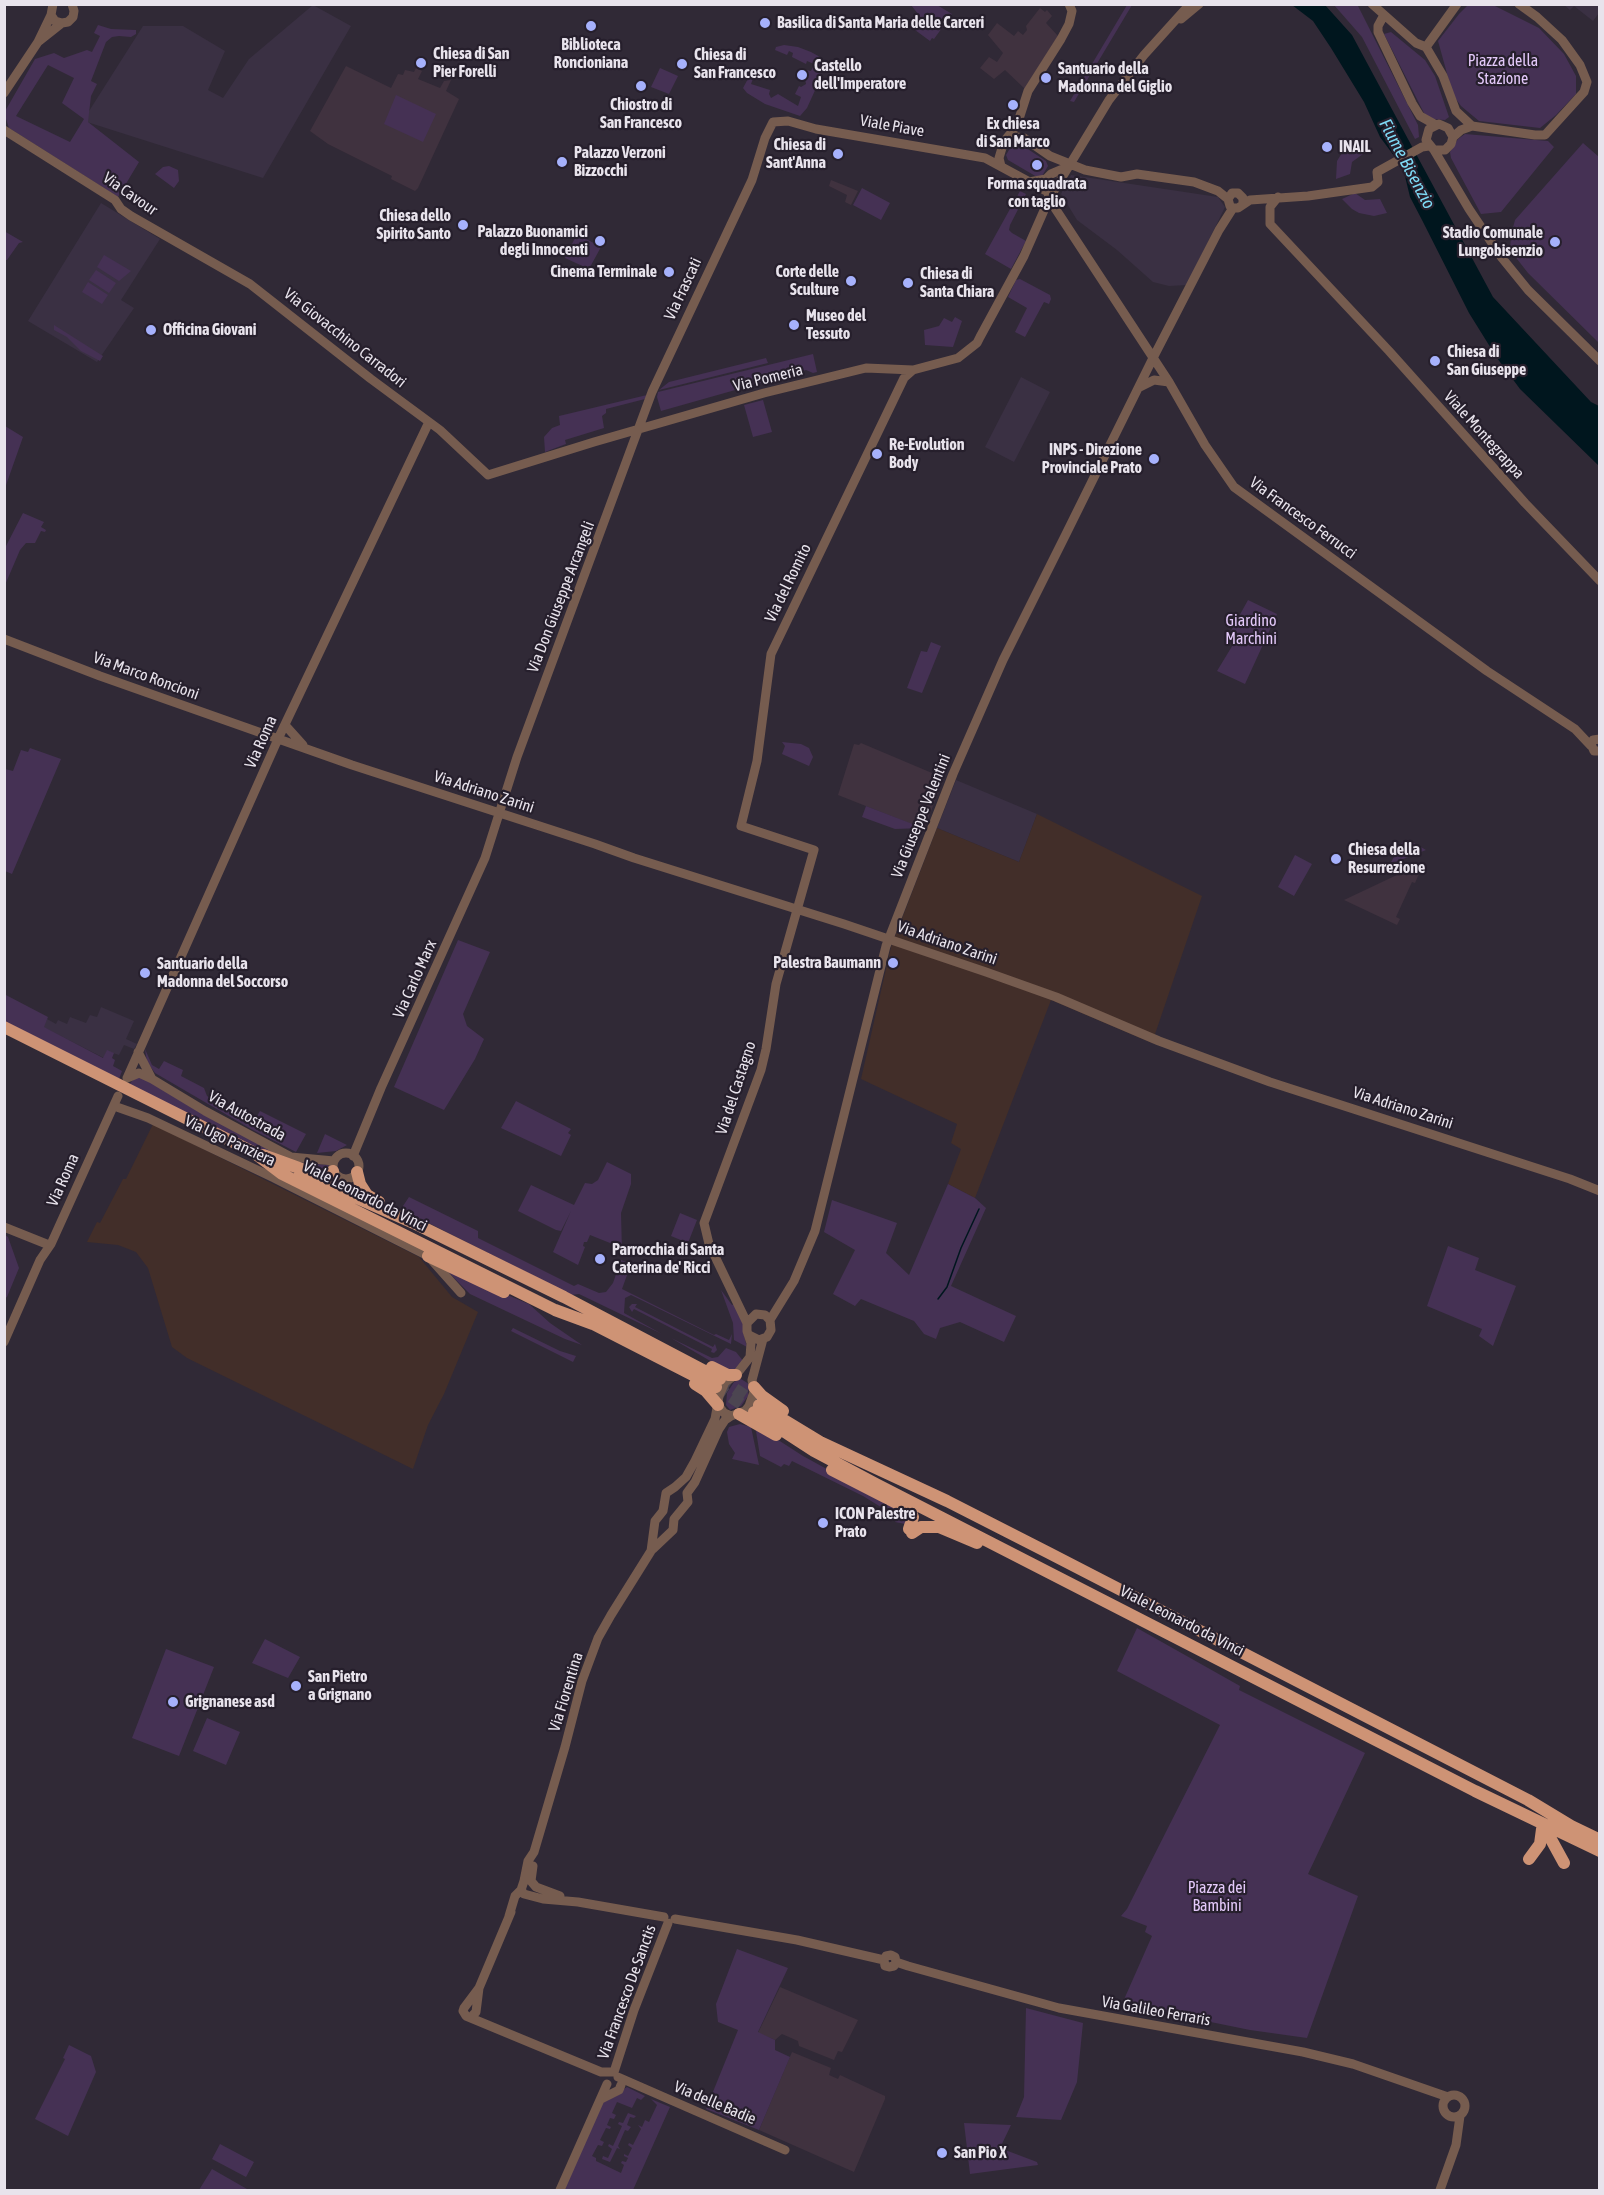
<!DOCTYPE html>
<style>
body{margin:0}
#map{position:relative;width:1604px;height:2195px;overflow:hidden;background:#302936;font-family:"Asap Condensed",sans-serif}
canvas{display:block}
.frame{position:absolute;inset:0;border:6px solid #e8e3ec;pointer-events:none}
</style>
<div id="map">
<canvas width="1604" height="2195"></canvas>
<div class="frame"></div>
</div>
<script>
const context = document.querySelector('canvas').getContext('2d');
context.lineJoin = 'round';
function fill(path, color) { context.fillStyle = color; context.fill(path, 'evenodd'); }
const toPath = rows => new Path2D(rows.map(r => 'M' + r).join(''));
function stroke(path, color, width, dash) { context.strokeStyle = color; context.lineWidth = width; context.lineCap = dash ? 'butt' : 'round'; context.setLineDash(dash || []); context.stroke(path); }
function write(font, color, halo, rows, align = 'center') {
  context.font = font + ' "Asap Condensed",sans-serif'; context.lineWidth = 4.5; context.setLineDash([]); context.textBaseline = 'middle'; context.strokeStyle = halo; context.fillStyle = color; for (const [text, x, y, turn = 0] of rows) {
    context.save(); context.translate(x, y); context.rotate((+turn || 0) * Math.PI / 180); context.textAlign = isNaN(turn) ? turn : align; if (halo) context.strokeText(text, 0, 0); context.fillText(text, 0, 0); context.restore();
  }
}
fill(toPath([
 [313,5,351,26,263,178,87,122,84,119,143,26,183,26,225,51,208,90,223,98,249,59],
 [1564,5,1599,5,1599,13,1593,21,1574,6,1570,10],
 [1071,175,1218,197,1225,207,1187,285,1169,286,1153,282,1117,250,1077,220,1061,194],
 [101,203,160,239,121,300,134,308,97,362,28,321],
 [1021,377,1050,392,1014,462,985,447],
 [956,780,1037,814,1019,862,937,828],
 [101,1007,134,1021,126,1039,137,1044,134,1049,124,1045,119,1055,107,1051,104,1058,43,1027,47,1019,56,1024,58,1020,67,1024,70,1017,86,1023,90,1015,97,1017]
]), '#3a3043');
fill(toPath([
 [1037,814,1202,896,1152,1043,1051,1000,975,1198,948,1184,961,1149,951,1143,957,1124,861,1079,891,947,937,828,1019,862],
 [153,1124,419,1257,452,1297,478,1312,444,1394,428,1425,413,1469,187,1358,172,1347,148,1268,136,1252,118,1245,87,1242,97,1222,100,1223,123,1179,126,1179]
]), '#422e29');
fill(toPath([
 [1040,8,1045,12,1047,10,1052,16,1046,23,1058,36,1025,89,1005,70,994,79,980,68,989,57,997,62,1003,53,988,35,997,23,1014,36,1018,31,1023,35,1027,30,1026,26],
 [346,66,391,88,398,74,403,75,405,70,414,72,416,68,422,71,418,79,440,88,444,81,451,80,446,91,459,99,418,188,415,191,391,179,392,176,328,144,310,131],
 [831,180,858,191,851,205,845,202,847,195,829,186],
 [861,743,932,773,931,776,933,778,935,774,944,778,924,829,838,795,854,744,859,745],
 [1418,865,1422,867,1415,883,1412,882,1396,917,1400,919,1397,925,1344,900],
 [780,1987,858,2020,842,2052,838,2051,834,2060,799,2046,798,2041,782,2034,775,2040,758,2033],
 [792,2052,831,2068,829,2075,838,2079,840,2075,885,2096,885,2099,854,2172,759,2130]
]), '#40323f');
fill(toPath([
 [1357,4,1418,125,1419,137,1415,139,1362,37,1334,5],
 [911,5,937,5,952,14,934,39,932,38,930,41,915,30,922,19],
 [1127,5,1132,5,1074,102,1070,101],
 [1472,5,1493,5,1539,28,1564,54,1576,76,1576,94,1556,115,1540,128,1479,121,1461,106,1453,95,1438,41,1459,14,1467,6],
 [98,25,111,29,136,30,136,34,131,37,119,36,112,37,106,42,91,81,97,84,91,96,88,122,139,162,118,197,9,128,4,113,35,59,54,53,64,58,87,50,92,52,100,36,94,33],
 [48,65,74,78,62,103,84,119,70,142,16,116],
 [1391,32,1425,60,1435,76,1449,117,1445,120,1431,119,1424,113,1384,34],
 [784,45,798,47,811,52,820,57,823,63,817,86,807,108,800,116,765,104,747,93,743,88,750,75,754,76,751,84,770,90,769,94,771,98,778,94,798,106,801,97,795,94,799,86,801,87,806,84,805,79,802,78,806,70,811,71,814,64,807,61,806,64,792,57,793,53,789,51,787,55,775,50,776,47],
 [660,68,678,76,669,94,651,87],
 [396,95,436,114,423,142,384,124],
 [1465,134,1548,141,1554,147,1501,212,1481,214,1451,158,1450,152,1458,139],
 [1017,142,1046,161,1048,166,1042,176,1037,177,1008,160,1006,155,1013,143],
 [1356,142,1363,154,1352,162,1350,174,1336,179,1337,161,1345,148],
 [1583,143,1599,157,1599,343,1528,273,1510,250,1511,235,1515,220],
 [169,166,178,170,179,181,174,188,155,174,163,167],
 [862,188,890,203,881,220,853,205],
 [1020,191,1026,194,1010,225,1009,230,1012,233,1026,241,1011,269,985,254],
 [1355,193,1365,200,1380,199,1387,213,1374,216,1359,213,1352,209,1342,199],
 [4,231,23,242,19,243,7,260,5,260],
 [577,234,601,247,589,269,565,258],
 [104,255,131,271,119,281,97,267],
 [96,270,116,283,109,293,89,280],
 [1020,279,1050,295,1051,299,1049,304,1044,302,1025,337,1015,332,1027,308,1008,297,1016,280],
 [88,282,108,295,102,304,82,292],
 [955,317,962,321,953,347,925,345,924,330,939,326,944,318,952,322],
 [54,325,103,356,100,361,81,351,67,337,54,330],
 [813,354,817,372,813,373,806,370,661,411,657,397,658,392],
 [766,358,768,363,659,390,669,382],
 [647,395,645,399,606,409,606,413,602,416,604,428,565,440,566,444,545,452,544,437,552,428,560,425,559,416],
 [763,400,772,432,753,437,744,405],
 [5,426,23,437,5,488],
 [23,513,44,522,41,527,46,530,45,532,41,531,35,543,26,543,20,550,5,585,5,548],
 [1248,600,1277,614,1245,684,1217,671,1234,643,1227,638],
 [931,642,941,646,922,693,907,688,921,651,927,652],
 [782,742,801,744,809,748,813,757,809,766,782,754,785,746],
 [30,748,61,759,12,874,5,871,5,769,13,771,21,750,28,752],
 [866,806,923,828,895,829,862,817],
 [1406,840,1409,840,1426,850,1393,863,1391,862,1403,841],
 [1295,855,1312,864,1294,896,1278,887],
 [458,940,490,952,463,1014,467,1026,484,1039,475,1059,444,1110,394,1087],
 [4,994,48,1017,44,1027,103,1058,107,1050,114,1053,112,1058,115,1060,113,1066,122,1071,119,1079,5,1022],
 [145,1049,152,1065,159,1069,164,1061,183,1070,181,1076,204,1088,207,1096,254,1121,260,1111,306,1134,296,1152,251,1129,155,1073,147,1062],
 [140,1076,297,1162,328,1165,329,1168,325,1172,255,1149,129,1085,134,1078],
 [516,1101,571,1129,568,1133,571,1135,561,1156,501,1128],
 [325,1134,347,1145,336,1151,317,1153],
 [607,1162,631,1174,631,1184,621,1213,622,1251,615,1245,590,1235,587,1242,584,1242,583,1246,585,1247,578,1265,553,1252,571,1211,561,1231,556,1230,518,1211,531,1185,574,1205,585,1183,592,1184,598,1180],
 [948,1184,975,1198,986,1208,951,1286,1016,1316,1004,1342,960,1322,940,1328,936,1339,924,1334,914,1321,861,1299,855,1306,833,1294,855,1250,824,1232,832,1200,897,1223,886,1253,909,1275],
 [409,1197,478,1231,478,1238,574,1286,578,1284,599,1293,606,1292,613,1283,621,1260,631,1264,622,1289,714,1335,716,1334,729,1340,732,1334,731,1344,631,1295,625,1298,624,1313,662,1334,579,1294,571,1295,401,1209],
 [680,1213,697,1220,688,1243,671,1236],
 [5,1235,8,1237,19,1268,7,1297,5,1298],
 [1448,1246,1479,1258,1475,1270,1516,1286,1493,1346,1479,1336,1482,1329,1427,1306],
 [445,1269,529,1304,550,1323,582,1345,565,1339,470,1294],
 [721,1290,732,1305,734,1304,743,1321,743,1331,747,1347,734,1340,733,1323],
 [632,1304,637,1304,635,1307,713,1347,715,1344,717,1350,714,1353,711,1352,712,1349,634,1309,632,1312,629,1307],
 [513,1328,560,1351,576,1356,573,1362,511,1331],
 [671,1338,712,1358,718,1357,726,1348,736,1352,744,1362,738,1369,724,1369],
 [741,1379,749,1384,748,1396,741,1406,730,1410,726,1405,727,1393,734,1382],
 [740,1424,751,1427,759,1465,732,1459,735,1453,729,1444,727,1432,729,1427],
 [755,1425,803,1456,909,1514,905,1524,895,1522,897,1517,863,1496,792,1461,789,1466,784,1464,781,1467,760,1456],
 [1137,1628,1240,1686,1239,1690,1365,1753,1308,1874,1358,1896,1307,2038,1250,2030,1122,2004,1152,1936,1145,1932,1147,1926,1121,1916,1127,1909,1220,1725,1117,1671],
 [265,1639,300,1657,288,1678,252,1663],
 [166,1649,214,1667,179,1756,132,1738],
 [207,1718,240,1732,226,1765,193,1751],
 [737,1949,788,1968,758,2032,775,2040,775,2050,790,2057,759,2130,706,2109,738,2030,718,2022,716,2004],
 [1026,2008,1083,2023,1077,2082,1061,2120,1016,2117,1024,2097],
 [69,2045,91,2056,96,2072,68,2136,35,2119,65,2059,63,2058],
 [627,2087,645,2096,641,2100,637,2098,632,2108,617,2102,612,2113,616,2115,614,2119,610,2118,607,2125,611,2127,610,2129,606,2128,600,2140,604,2142,602,2146,598,2145,592,2156,596,2158,596,2161,621,2173,624,2165,621,2163,622,2161,626,2162,628,2158,624,2156,624,2154,628,2156,632,2148,628,2145,629,2143,633,2145,641,2129,638,2125,642,2127,645,2120,649,2122,657,2105,651,2099,670,2107,633,2190,564,2190,603,2102],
 [628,2113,636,2116,634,2118,630,2117,627,2125,631,2127,628,2131,625,2130,618,2146,620,2149,617,2148,610,2162,602,2159,603,2156,608,2158,612,2149,608,2146,609,2144,613,2146,622,2126,618,2124,619,2122,623,2123],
 [964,2123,1011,2125,1000,2148,1037,2162,1038,2165,970,2174],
 [220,2144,254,2162,246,2177,212,2159],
 [212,2169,247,2189,247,2190,199,2190]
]), '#453154');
fill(toPath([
 [1292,5,1325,5,1352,35,1493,297,1591,402,1599,406,1599,466,1520,389,1497,358,1469,313,1422,220,1410,197,1403,168,1380,137,1364,102,1331,48,1313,21]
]), '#00161e');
stroke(toPath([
 [938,1299,947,1287,961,1248,979,1209]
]), '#00161e', 1.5);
stroke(toPath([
 [720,1379,759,1405],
 [716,1387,752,1411]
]), '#4c4551', 12, [12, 6]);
stroke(toPath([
 [53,4,51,15,55,21,62,23,68,22,73,17,74,11,72,4],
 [1372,4,1416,43,1426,47,1443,76,1456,111,1472,126,1535,135,1545,135,1584,92,1587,82,1580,65,1562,40,1537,17,1519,4],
 [1384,15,1378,26,1378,32,1412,103,1420,116,1436,125],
 [1181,19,1199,4],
 [38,42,51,15],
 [1426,47,1457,4],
 [4,93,38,42,62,23],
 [4,130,115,200,121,209,131,216,250,284,371,379,440,430,488,475,594,442,764,393,866,368,913,370,958,358,977,343,980,337,1024,256,1049,199,1109,100,1144,55,1190,4],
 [1010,136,1024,138,1050,156,1085,170,1121,177,1137,174,1194,182,1218,191,1228,199,1230,206,1233,208],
 [1453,137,1448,128,1439,124,1429,129,1426,140,1434,150,1445,150,1451,144,1453,137,1461,130,1472,126],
 [1434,150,1469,209,1502,258,1528,290,1600,361],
 [1001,166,999,158,1002,148,1006,139,1017,125,1028,91,1061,39,1069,24,1072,11,1069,4],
 [1029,182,1046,179,1051,174,1070,166],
 [1278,197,1270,207,1270,224,1389,351,1525,503,1600,581],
 [1228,199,1232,193,1238,193,1243,198,1243,204],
 [1233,208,1238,208,1250,200,1308,196,1372,187,1378,182,1377,172,1422,147,1429,146],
 [1140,387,1154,380,1169,382],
 [4,639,100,676,352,765,595,844,634,858,844,924,986,972,1056,997,1159,1041,1270,1082,1570,1179,1600,1191],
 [285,725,303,745],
 [1600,739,1593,740,1591,744,1594,751,1600,751],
 [138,1052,152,1079],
 [127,1078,278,739,429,422],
 [127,1078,139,1073,152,1079,205,1111,291,1157,334,1161],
 [114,1106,148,1118,274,1178,428,1256,461,1293],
 '333 1166a13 13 0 1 1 26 0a13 13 0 1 1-26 0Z',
 [353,1156,381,1088,485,858,517,757,652,392,752,180,765,138,773,122,788,121,816,129,985,158,1048,192,1049,199,1169,382,1205,445,1234,487,1487,671,1575,729,1591,746],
 [4,1227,49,1245,51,1244],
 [770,1320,794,1281,815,1231,886,946,953,774,1003,660,1066,534,1153,358,1219,230,1233,208],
 [747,1323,709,1244,704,1223,761,1070,766,1049,776,984,814,850,741,826,757,761,771,654,904,378,913,370],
 [4,1342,40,1260,51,1244,118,1096],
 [718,1405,724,1413,731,1416,745,1411,749,1406,754,1392,752,1380,763,1339],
 [653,1549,673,1530,674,1519,688,1502,687,1493,695,1482,719,1429,725,1420,731,1416],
 [533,1866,531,1881,536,1887,560,1896],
 [521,1890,524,1894,543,1899,578,1902,664,1917],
 [509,1916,515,1896,521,1890,524,1881,528,1861,534,1852,565,1747,582,1681,598,1638,611,1615,651,1551,655,1521,663,1511,666,1493,675,1487,686,1477,695,1461,715,1419,719,1396,725,1382,736,1375,750,1357,751,1343,747,1331,747,1323,756,1314,765,1315,770,1320,771,1330,767,1337,759,1340,749,1335],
 [675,1919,797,1940,884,1960],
 [896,1962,894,1966,889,1967,885,1966,884,1960,886,1956,891,1955,895,1957,896,1962,908,1966,1059,2008,1303,2052,1353,2064,1448,2097],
 [479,1988,464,2008,463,2011,466,2016,601,2072,614,2072],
 [471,2017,476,2012,479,1988,511,1912],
 [614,2072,634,2010,668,1923],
 [618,2077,785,2150],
 '1443 2106a11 11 0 1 1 22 0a11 11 0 1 1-22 0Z',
 [601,2099,619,2090,621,2085],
 [560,2190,607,2084],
 [1440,2190,1456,2145,1460,2116]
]), '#765c4f', 9);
stroke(toPath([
 [4,1027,253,1152,282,1174,555,1310,593,1324,716,1387],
 [263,1155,318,1175,327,1175,333,1171],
 [357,1172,360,1184,367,1195,379,1202],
 [300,1173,416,1224,564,1297,720,1379],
 [428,1256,504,1292],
 [712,1367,728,1375,736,1375],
 [695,1384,706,1391,718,1405],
 [754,1387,762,1396,783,1411],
 [759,1405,820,1442,947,1501,1049,1553,1528,1800,1571,1826,1600,1840],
 [754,1412,814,1451,876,1484,1475,1791,1600,1851],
 [739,1414,776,1435],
 [832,1470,910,1510,913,1517,909,1529],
 [912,1533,921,1527,939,1527,977,1543],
 [1547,1832,1564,1863],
 [1529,1859,1540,1844,1542,1829]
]), '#ce9375', 12);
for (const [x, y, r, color] of [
 [765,23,6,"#a6b1fc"],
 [591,26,6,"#a6b1fc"],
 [421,63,6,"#a6b1fc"],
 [682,64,6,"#a6b1fc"],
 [802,75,6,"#a6b1fc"],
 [1046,78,6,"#a6b1fc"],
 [641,86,6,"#a6b1fc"],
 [1013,105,6,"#a6b1fc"],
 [1327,147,6,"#a6b1fc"],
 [838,154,6,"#a6b1fc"],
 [562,162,6,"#a6b1fc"],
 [1037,165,6,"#a6b1fc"],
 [463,225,6,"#a6b1fc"],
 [600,241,6,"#a6b1fc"],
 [1555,242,6,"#a6b1fc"],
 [669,272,6,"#a6b1fc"],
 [851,281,6,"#a6b1fc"],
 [908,283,6,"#a6b1fc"],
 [794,325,6,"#a6b1fc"],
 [151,330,6,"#a6b1fc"],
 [1435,361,6,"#a6b1fc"],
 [877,454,6,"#a6b1fc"],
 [1154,459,6,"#a6b1fc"],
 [1336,859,6,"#a6b1fc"],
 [893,963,6,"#a6b1fc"],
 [145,973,6,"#a6b1fc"],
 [600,1259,6,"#a6b1fc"],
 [823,1523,6,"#a6b1fc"],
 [296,1686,6,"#a6b1fc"],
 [173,1702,6,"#a6b1fc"],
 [942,2153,6,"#a6b1fc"]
]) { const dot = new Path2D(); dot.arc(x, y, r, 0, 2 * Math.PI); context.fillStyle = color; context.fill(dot); stroke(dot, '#261f2c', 2); }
write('bold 16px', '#e8e3ec', '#261f2c', [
 ["Basilica di Santa Maria delle Carceri",777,23],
 ["Biblioteca",591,45,"center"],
 ["Roncioniana",591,63,"center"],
 ["Chiesa di San",433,54],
 ["Pier Forelli",433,72],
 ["Chiesa di",694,55],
 ["San Francesco",694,73],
 ["Castello",814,66],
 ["dell'Imperatore",814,84],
 ["Santuario della",1058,69],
 ["Madonna del Giglio",1058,87],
 ["Chiostro di",641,105,"center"],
 ["San Francesco",641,123,"center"],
 ["Ex chiesa",1013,124,"center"],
 ["di San Marco",1013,142,"center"],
 ["Chiesa di",826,145,"right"],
 ["Sant'Anna",826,163,"right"],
 ["INAIL",1339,147],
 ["Palazzo Verzoni",574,153],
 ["Bizzocchi",574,171],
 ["Forma squadrata",1037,184,"center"],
 ["con taglio",1037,202,"center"],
 ["Chiesa dello",451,216,"right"],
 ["Spirito Santo",451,234,"right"],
 ["Palazzo Buonamici",588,232,"right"],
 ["degli Innocenti",588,250,"right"],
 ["Stadio Comunale",1543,233,"right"],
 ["Lungobisenzio",1543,251,"right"],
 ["Cinema Terminale",657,272,"right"],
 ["Corte delle",839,272,"right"],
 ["Sculture",839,290,"right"],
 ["Chiesa di",920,274],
 ["Santa Chiara",920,292],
 ["Museo del",806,316],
 ["Tessuto",806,334],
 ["Officina Giovani",163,330],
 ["Chiesa di",1447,352],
 ["San Giuseppe",1447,370],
 ["Re-Evolution",889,445],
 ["Body",889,463],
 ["INPS - Direzione",1142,450,"right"],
 ["Provinciale Prato",1142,468,"right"],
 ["Chiesa della",1348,850],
 ["Resurrezione",1348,868],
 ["Palestra Baumann",881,963,"right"],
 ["Santuario della",157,964],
 ["Madonna del Soccorso",157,982],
 ["Parrocchia di Santa",612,1250],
 ["Caterina de' Ricci",612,1268],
 ["ICON Palestre",835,1514],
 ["Prato",835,1532],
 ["San Pietro",308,1677],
 ["a Grignano",308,1695],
 ["Grignanese asd",185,1702],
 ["San Pio X",954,2153]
], 'left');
write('16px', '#e4c9fa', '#261f2c', [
 ["Piazza della",1503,61],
 ["Stazione",1503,79],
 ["Giardino",1251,621],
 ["Marchini",1251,639],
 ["Piazza dei",1217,1888],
 ["Bambini",1217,1906]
]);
write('16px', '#e8e3ec', '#261f2c', [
 ["Viale Piave",892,126,10],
 ["Via Cavour",130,194,35],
 ["Via Frascati",683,289,-65],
 ["Via Giovacchino Carradori",345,338,38],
 ["Via Pomeria",768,378,-14],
 ["Viale Montegrappa",1484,435,48],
 ["Via Francesco Ferrucci",1303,518,36],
 ["Via del Romito",788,583,-64],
 ["Via Don Giuseppe Arcangeli",561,597,-69],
 ["Via Marco Roncioni",146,676,20],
 ["Via Roma",261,742,-66],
 ["Via Adriano Zarini",484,792,18],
 ["Via Giuseppe Valentini",921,816,-68],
 ["Via Adriano Zarini",947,943,19],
 ["Via Carlo Marx",415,979,-66],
 ["Via del Castagno",736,1088,-72],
 ["Via Adriano Zarini",1403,1108,18],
 ["Via Autostrada",247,1116,29],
 ["Via Ugo Panziera",230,1141,25],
 ["Via Roma",63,1180,-66],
 ["Viale Leonardo da Vinci",365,1196,27],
 ["Viale Leonardo da Vinci",1182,1621,27],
 ["Via Fiorentina",566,1692,-73],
 ["Via Francesco De Sanctis",627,1992,-70],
 ["Via Galileo Ferraris",1156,2011,10],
 ["Via delle Badie",715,2103,23]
]);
write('italic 18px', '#7edaf5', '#261f2c', [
 ["Fiume Bisenzio",1407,164,62]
]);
</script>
